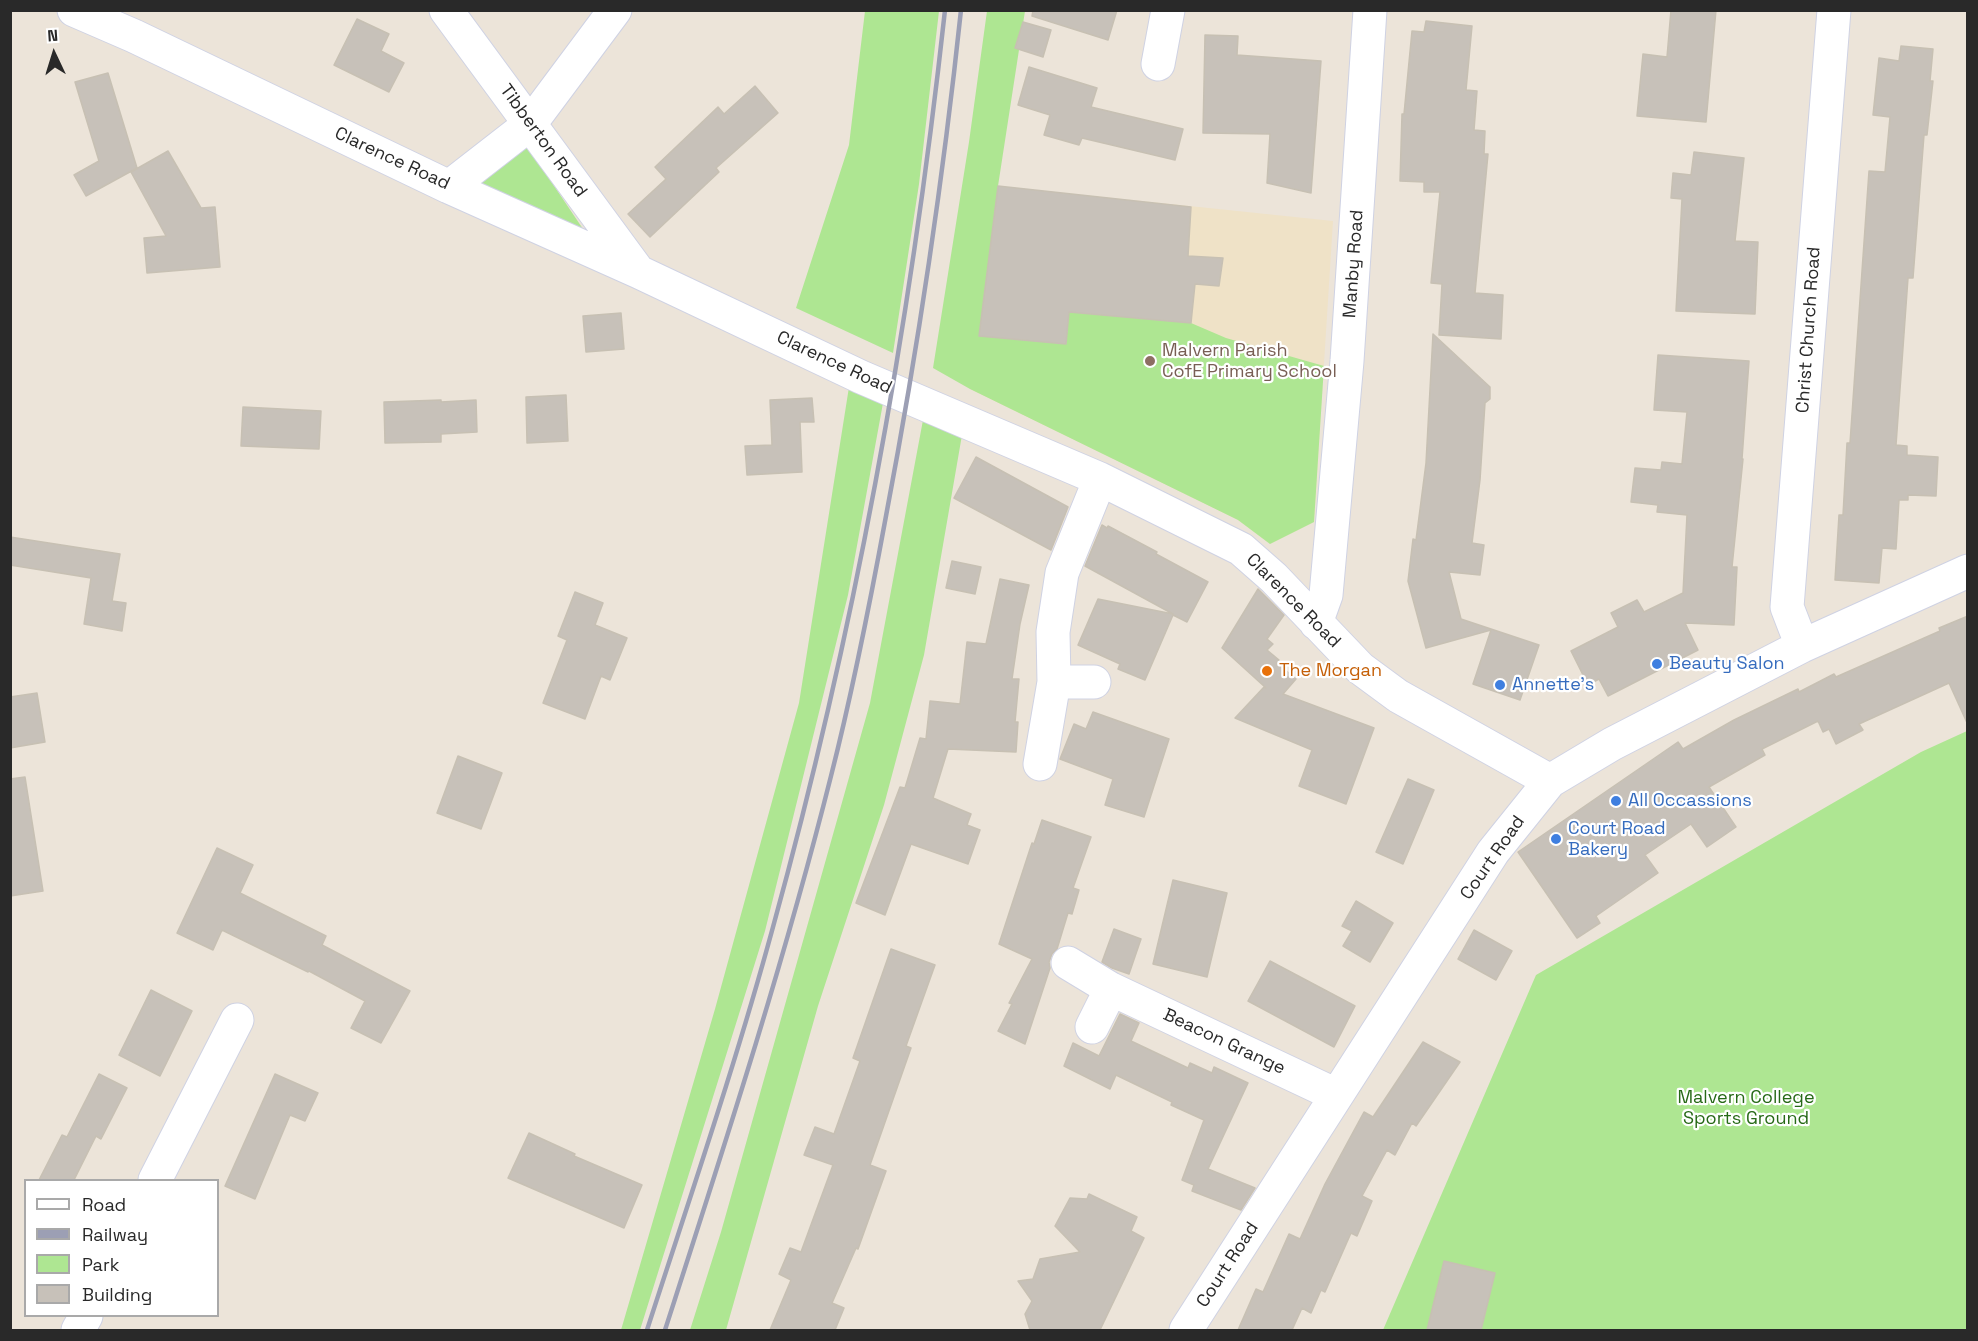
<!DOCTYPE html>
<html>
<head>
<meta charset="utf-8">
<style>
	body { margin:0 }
	#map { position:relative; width:1978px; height:1341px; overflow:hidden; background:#ece4d9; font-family:"Space Grotesk",sans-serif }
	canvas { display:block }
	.frame { position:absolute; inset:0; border:12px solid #292929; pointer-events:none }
	.legend { position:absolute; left:24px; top:1179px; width:195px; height:138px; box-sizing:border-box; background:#fff; border:2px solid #a9a9a9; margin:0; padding:8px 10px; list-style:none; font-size:18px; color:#292929 }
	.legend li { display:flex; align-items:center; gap:12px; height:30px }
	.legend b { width:30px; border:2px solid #a9a9a9 }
	.north { position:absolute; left:24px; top:24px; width:60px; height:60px; -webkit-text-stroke:4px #fff; paint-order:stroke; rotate:356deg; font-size:16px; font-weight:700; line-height:24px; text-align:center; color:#292929 }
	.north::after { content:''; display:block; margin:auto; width:21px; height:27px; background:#292929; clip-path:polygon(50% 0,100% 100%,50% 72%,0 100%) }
</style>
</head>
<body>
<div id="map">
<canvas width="1978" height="1341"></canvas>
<div class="frame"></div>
<ul class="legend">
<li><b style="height:8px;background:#fff"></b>Road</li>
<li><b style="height:8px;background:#9c9fb4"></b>Railway</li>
<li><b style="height:16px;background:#aee692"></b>Park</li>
<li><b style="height:16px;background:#c7c1b9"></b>Building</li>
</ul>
<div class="north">N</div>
</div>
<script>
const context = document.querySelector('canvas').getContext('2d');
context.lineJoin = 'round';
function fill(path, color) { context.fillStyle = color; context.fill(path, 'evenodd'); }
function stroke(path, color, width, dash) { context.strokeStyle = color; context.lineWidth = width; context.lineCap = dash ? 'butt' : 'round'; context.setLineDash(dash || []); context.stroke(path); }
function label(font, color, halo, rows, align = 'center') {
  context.font = font + ' "Space Grotesk",sans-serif'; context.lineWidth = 4.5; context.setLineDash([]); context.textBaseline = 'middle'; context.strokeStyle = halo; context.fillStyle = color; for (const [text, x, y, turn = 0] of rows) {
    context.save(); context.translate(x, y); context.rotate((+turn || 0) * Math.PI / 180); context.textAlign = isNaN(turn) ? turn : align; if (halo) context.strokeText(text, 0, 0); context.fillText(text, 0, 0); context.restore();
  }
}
const education = new Path2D(`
	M 998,186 L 1333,221 L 1314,522 L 1270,544 L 1238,520 L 970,389 L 979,336 Z`);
const green = new Path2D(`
	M 865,11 L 939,11 L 919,184 L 893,353 L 796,308 L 849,145 Z
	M 987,11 L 1025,11 L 998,186 L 980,336 L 1066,344 L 1069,312 L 1191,323 L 1226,338 L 1324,366 L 1314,522 L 1270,544 L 1238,520 L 970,389 L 933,368 L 969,142 Z
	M 526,144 L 583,229 L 475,184 Z
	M 849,387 L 883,403 L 848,595 L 765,931 L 640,1330 L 621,1330 L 715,1009 L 799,703 Z
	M 923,420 L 962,435 L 924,655 L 884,805 L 818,1006 L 726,1330 L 690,1330 L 721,1232 L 870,703 Z
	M 1967,731 L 1967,1330 L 1383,1330 L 1536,975 L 1921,752 Z`);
const building = new Path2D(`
	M 1033,10 L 1117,10 L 1108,40 L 1032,16 Z
	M 1671,10 L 1716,10 L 1706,122 L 1637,116 L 1643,54 L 1667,57 Z
	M 357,19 L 389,34 L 381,51 L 404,63 L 389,92 L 334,65 Z
	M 1426,21 L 1472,26 L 1466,90 L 1477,91 L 1474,130 L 1485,131 L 1484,154 L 1488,154 L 1475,293 L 1503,295 L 1501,339 L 1439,335 L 1442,284 L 1431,283 L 1440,192 L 1424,192 L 1424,182 L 1400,181 L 1402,114 L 1404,114 L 1412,31 L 1424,32 Z
	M 1023,22 L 1051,30 L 1043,57 L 1015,48 Z
	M 1205,35 L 1238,36 L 1237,55 L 1321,61 L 1311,193 L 1267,183 L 1270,134 L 1203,133 Z
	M 1901,46 L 1933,49 L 1930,81 L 1933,81 L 1927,135 L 1924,135 L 1913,278 L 1908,278 L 1896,445 L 1907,446 L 1907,455 L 1938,457 L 1936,496 L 1908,495 L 1908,500 L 1899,500 L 1896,549 L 1882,548 L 1879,583 L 1835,580 L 1839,515 L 1843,515 L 1847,443 L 1850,443 L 1869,171 L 1885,172 L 1890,117 L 1873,115 L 1879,58 L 1899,61 Z
	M 1029,67 L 1097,88 L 1091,107 L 1183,129 L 1175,160 L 1082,138 L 1079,145 L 1044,135 L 1050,115 L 1018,105 Z
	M 108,73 L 137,168 L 86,196 L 74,175 L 99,161 L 75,82 Z
	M 755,86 L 778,113 L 716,168 L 719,172 L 650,237 L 628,214 L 666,179 L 655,167 L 718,107 L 724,114 Z
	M 168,151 L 201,208 L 215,207 L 220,267 L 147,273 L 144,238 L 166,236 L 131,172 Z
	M 1694,152 L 1744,158 L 1735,241 L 1758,242 L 1755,314 L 1676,311 L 1682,199 L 1671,198 L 1673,173 L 1691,175 Z
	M 998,186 L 1191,207 L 1188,256 L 1223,258 L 1219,286 L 1195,284 L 1191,323 L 1069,312 L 1066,344 L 979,336 Z
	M 621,313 L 624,349 L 586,352 L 583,316 Z
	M 1433,334 L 1490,387 L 1490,399 L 1485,403 L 1480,480 L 1472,543 L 1484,545 L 1480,575 L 1449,572 L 1461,619 L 1539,645 L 1520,700 L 1473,684 L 1491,630 L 1426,648 L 1408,581 L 1413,539 L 1416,540 L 1426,463 Z
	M 1658,355 L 1749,361 L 1742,459 L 1743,459 L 1732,567 L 1737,567 L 1734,625 L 1685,623 L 1698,650 L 1608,696 L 1599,679 L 1588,685 L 1571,651 L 1618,627 L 1611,613 L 1637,600 L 1644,612 L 1683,593 L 1687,515 L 1657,512 L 1658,505 L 1631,502 L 1635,468 L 1661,470 L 1662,462 L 1682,464 L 1687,412 L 1654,410 Z
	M 566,395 L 568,441 L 527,443 L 526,397 Z
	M 812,398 L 814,422 L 800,422 L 802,472 L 747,475 L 745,446 L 772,445 L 770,400 Z
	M 441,400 L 441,402 L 476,400 L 477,432 L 441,434 L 441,442 L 385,443 L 384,402 Z
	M 243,407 L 321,411 L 319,449 L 241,446 Z
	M 976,457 L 1068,507 L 1051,550 L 954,498 Z
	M 1102,525 L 1107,528 L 1108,526 L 1157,552 L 1156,554 L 1208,582 L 1187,622 L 1173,615 L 1145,680 L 1118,669 L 1120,664 L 1078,645 L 1098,599 L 1173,614 L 1085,566 Z
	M 10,537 L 120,554 L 112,601 L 126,603 L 122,631 L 84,624 L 91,578 L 10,565 Z
	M 952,561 L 981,567 L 975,594 L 946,588 Z
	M 1000,579 L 1029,585 L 1020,624 L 1012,679 L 1019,679 L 1015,722 L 1018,722 L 1016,752 L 948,749 L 933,798 L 971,814 L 967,825 L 980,830 L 968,864 L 911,844 L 885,915 L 856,903 L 900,787 L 905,788 L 920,738 L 926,739 L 930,701 L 960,704 L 967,642 L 986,644 Z
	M 1258,589 L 1284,615 L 1267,639 L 1273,644 L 1267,650 L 1279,660 L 1277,663 L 1296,679 L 1283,694 L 1374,728 L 1346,804 L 1299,786 L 1312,750 L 1235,718 L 1264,687 L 1266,688 L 1222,648 Z
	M 575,592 L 603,603 L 595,625 L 627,638 L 610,680 L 601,676 L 585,719 L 543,703 L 567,640 L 558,636 Z
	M 1968,616 L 1968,725 L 1949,683 L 1859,724 L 1863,730 L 1836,744 L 1829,729 L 1823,732 L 1818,721 L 1762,749 L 1765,755 L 1709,787 L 1736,827 L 1707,847 L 1691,824 L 1645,855 L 1658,873 L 1596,916 L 1600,923 L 1577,938 L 1518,852 L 1678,742 L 1683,749 L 1734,720 L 1798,689 L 1799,692 L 1834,674 L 1836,677 L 1940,631 L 1939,628 Z
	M 37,693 L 45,742 L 10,748 L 10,697 Z
	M 1093,712 L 1169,739 L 1144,817 L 1105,805 L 1113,779 L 1060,759 L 1074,724 L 1086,729 Z
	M 458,756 L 502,773 L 481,829 L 437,813 Z
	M 25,777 L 43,891 L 10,896 L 10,779 Z
	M 1408,779 L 1434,790 L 1403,864 L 1376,852 Z
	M 1042,820 L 1091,837 L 1073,888 L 1079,890 L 1072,914 L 1068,913 L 1057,949 L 1052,954 L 1049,962 L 1050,968 L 1025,1044 L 998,1031 L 1012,1004 L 1009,1003 L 1032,959 L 999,944 L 1032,843 L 1034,844 Z
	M 217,848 L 253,865 L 240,893 L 326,936 L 322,945 L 410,991 L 381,1043 L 351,1028 L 365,1001 L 309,971 L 308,972 L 222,930 L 213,950 L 177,933 Z
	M 1173,880 L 1227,893 L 1207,977 L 1153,964 Z
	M 1356,901 L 1393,923 L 1370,962 L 1343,946 L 1352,931 L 1342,926 Z
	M 1114,929 L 1141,939 L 1129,974 L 1112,968 L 1102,962 Z
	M 1474,930 L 1512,951 L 1496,980 L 1458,959 Z
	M 891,949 L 935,965 L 906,1046 L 911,1048 L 870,1165 L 886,1171 L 858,1249 L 856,1248 L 832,1303 L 844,1308 L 835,1330 L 770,1330 L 791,1280 L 779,1274 L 790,1248 L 801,1252 L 833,1165 L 804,1155 L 815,1127 L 834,1134 L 860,1061 L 853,1058 Z
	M 1270,961 L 1355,1006 L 1334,1047 L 1248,1001 Z
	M 151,990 L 192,1011 L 160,1076 L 119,1055 Z
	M 1120,1014 L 1139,1023 L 1131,1041 L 1188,1068 L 1190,1063 L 1212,1073 L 1214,1067 L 1248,1083 L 1208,1169 L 1255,1188 L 1241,1210 L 1192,1191 L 1194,1185 L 1182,1180 L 1204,1120 L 1171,1105 L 1172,1102 L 1116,1075 L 1110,1089 L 1064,1066 L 1073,1043 L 1099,1056 Z
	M 1423,1042 L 1460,1062 L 1416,1126 L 1412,1123 L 1395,1155 L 1387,1150 L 1362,1196 L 1372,1201 L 1357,1236 L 1351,1233 L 1325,1292 L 1321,1290 L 1311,1313 L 1302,1308 L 1292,1330 L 1238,1330 L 1256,1289 L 1263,1292 L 1289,1234 L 1300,1239 L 1325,1184 L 1364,1112 L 1373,1117 Z
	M 99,1074 L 127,1088 L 101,1139 L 96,1136 L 74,1180 L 39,1180 L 62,1135 L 67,1137 Z
	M 275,1074 L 318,1093 L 305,1121 L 290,1115 L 255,1199 L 225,1186 Z
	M 529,1133 L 575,1154 L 574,1156 L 642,1185 L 624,1228 L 508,1178 Z
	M 1089,1194 L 1137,1217 L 1131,1231 L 1144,1238 L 1100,1330 L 1030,1330 L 1025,1314 L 1032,1301 L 1018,1281 L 1033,1279 L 1040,1259 L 1080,1252 L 1055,1226 L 1070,1198 L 1087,1199 Z
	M 1444,1261 L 1495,1273 L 1481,1330 L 1427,1330 Z`);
const minor = new Path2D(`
	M 74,10 L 134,36 L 449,187 L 639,272 L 861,377 L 1100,479 L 1241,549 L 1274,578 L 1360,668 L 1398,696 L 1550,781
	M 446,10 L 638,271
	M 1158,64 L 1168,10
	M 449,187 L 530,124 L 615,10
	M 1316,623 L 1326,595 L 1347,361 L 1370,10
	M 1802,646 L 1787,607 L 1834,10
	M 1054,682 L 1094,682
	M 1040,764 L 1054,682 L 1053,632 L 1062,573 L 1100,479
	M 1068,963 L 1111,989 L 1336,1095
	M 1092,1027 L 1111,989
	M 155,1180 L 237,1020
	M 78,1330 L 86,1316
	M 1186,1330 L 1493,852 L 1550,781 L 1612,744 L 1802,646 L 1968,571`);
const rail = new Path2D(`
	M 647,1330 C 690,1197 736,1063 773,927 C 856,627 911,320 945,10
	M 665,1330 C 724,1147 784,963 831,776 C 853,690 870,603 886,516 C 918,348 943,180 961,10`);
const markers = [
	[1150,361,6,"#8d6e63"],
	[1657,664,6,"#3f7fe0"],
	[1267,671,6,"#e8710a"],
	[1500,685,6,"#3f7fe0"],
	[1616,801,6,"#3f7fe0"],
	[1556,839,6,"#3f7fe0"]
];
const streetNames = [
	["Tibberton Road",543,141,54],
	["Clarence Road",392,159,25],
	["Manby Road",1354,264,-86],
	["Christ Church Road",1809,330,-86],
	["Clarence Road",834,363,25],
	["Clarence Road",1293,601,45],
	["Court Road",1493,858,-55],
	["Beacon Grange",1224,1042,25],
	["Court Road",1228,1265,-57]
];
const educationNames = [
	["Malvern Parish",1162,351],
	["CofE Primary School",1162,372]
];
const shopNames = [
	["Beauty Salon",1669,664],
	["Annette's",1512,685],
	["All Occassions",1628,801],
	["Court Road",1568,829],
	["Bakery",1568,850]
];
const foodNames = [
	["The Morgan",1279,671]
];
const parkNames = [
	["Malvern College",1746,1098],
	["Sports Ground",1746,1119]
];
fill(education, '#efe2c7');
fill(green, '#aee692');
fill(building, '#c7c1b9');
stroke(building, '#c7c0b3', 1.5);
stroke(minor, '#cfd2e3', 35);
stroke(minor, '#fff', 33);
stroke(rail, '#9c9fb4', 4.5);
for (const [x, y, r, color] of markers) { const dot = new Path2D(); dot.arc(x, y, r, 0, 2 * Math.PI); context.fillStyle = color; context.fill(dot); stroke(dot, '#fff', 2); }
label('18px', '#292929', '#fff', streetNames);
label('18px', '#785e54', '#fff', educationNames, 'left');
label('18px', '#366cbe', '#fff', shopNames, 'left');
label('18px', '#c56008', '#fff', foodNames, 'left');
label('18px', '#266916', '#fff', parkNames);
</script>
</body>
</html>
